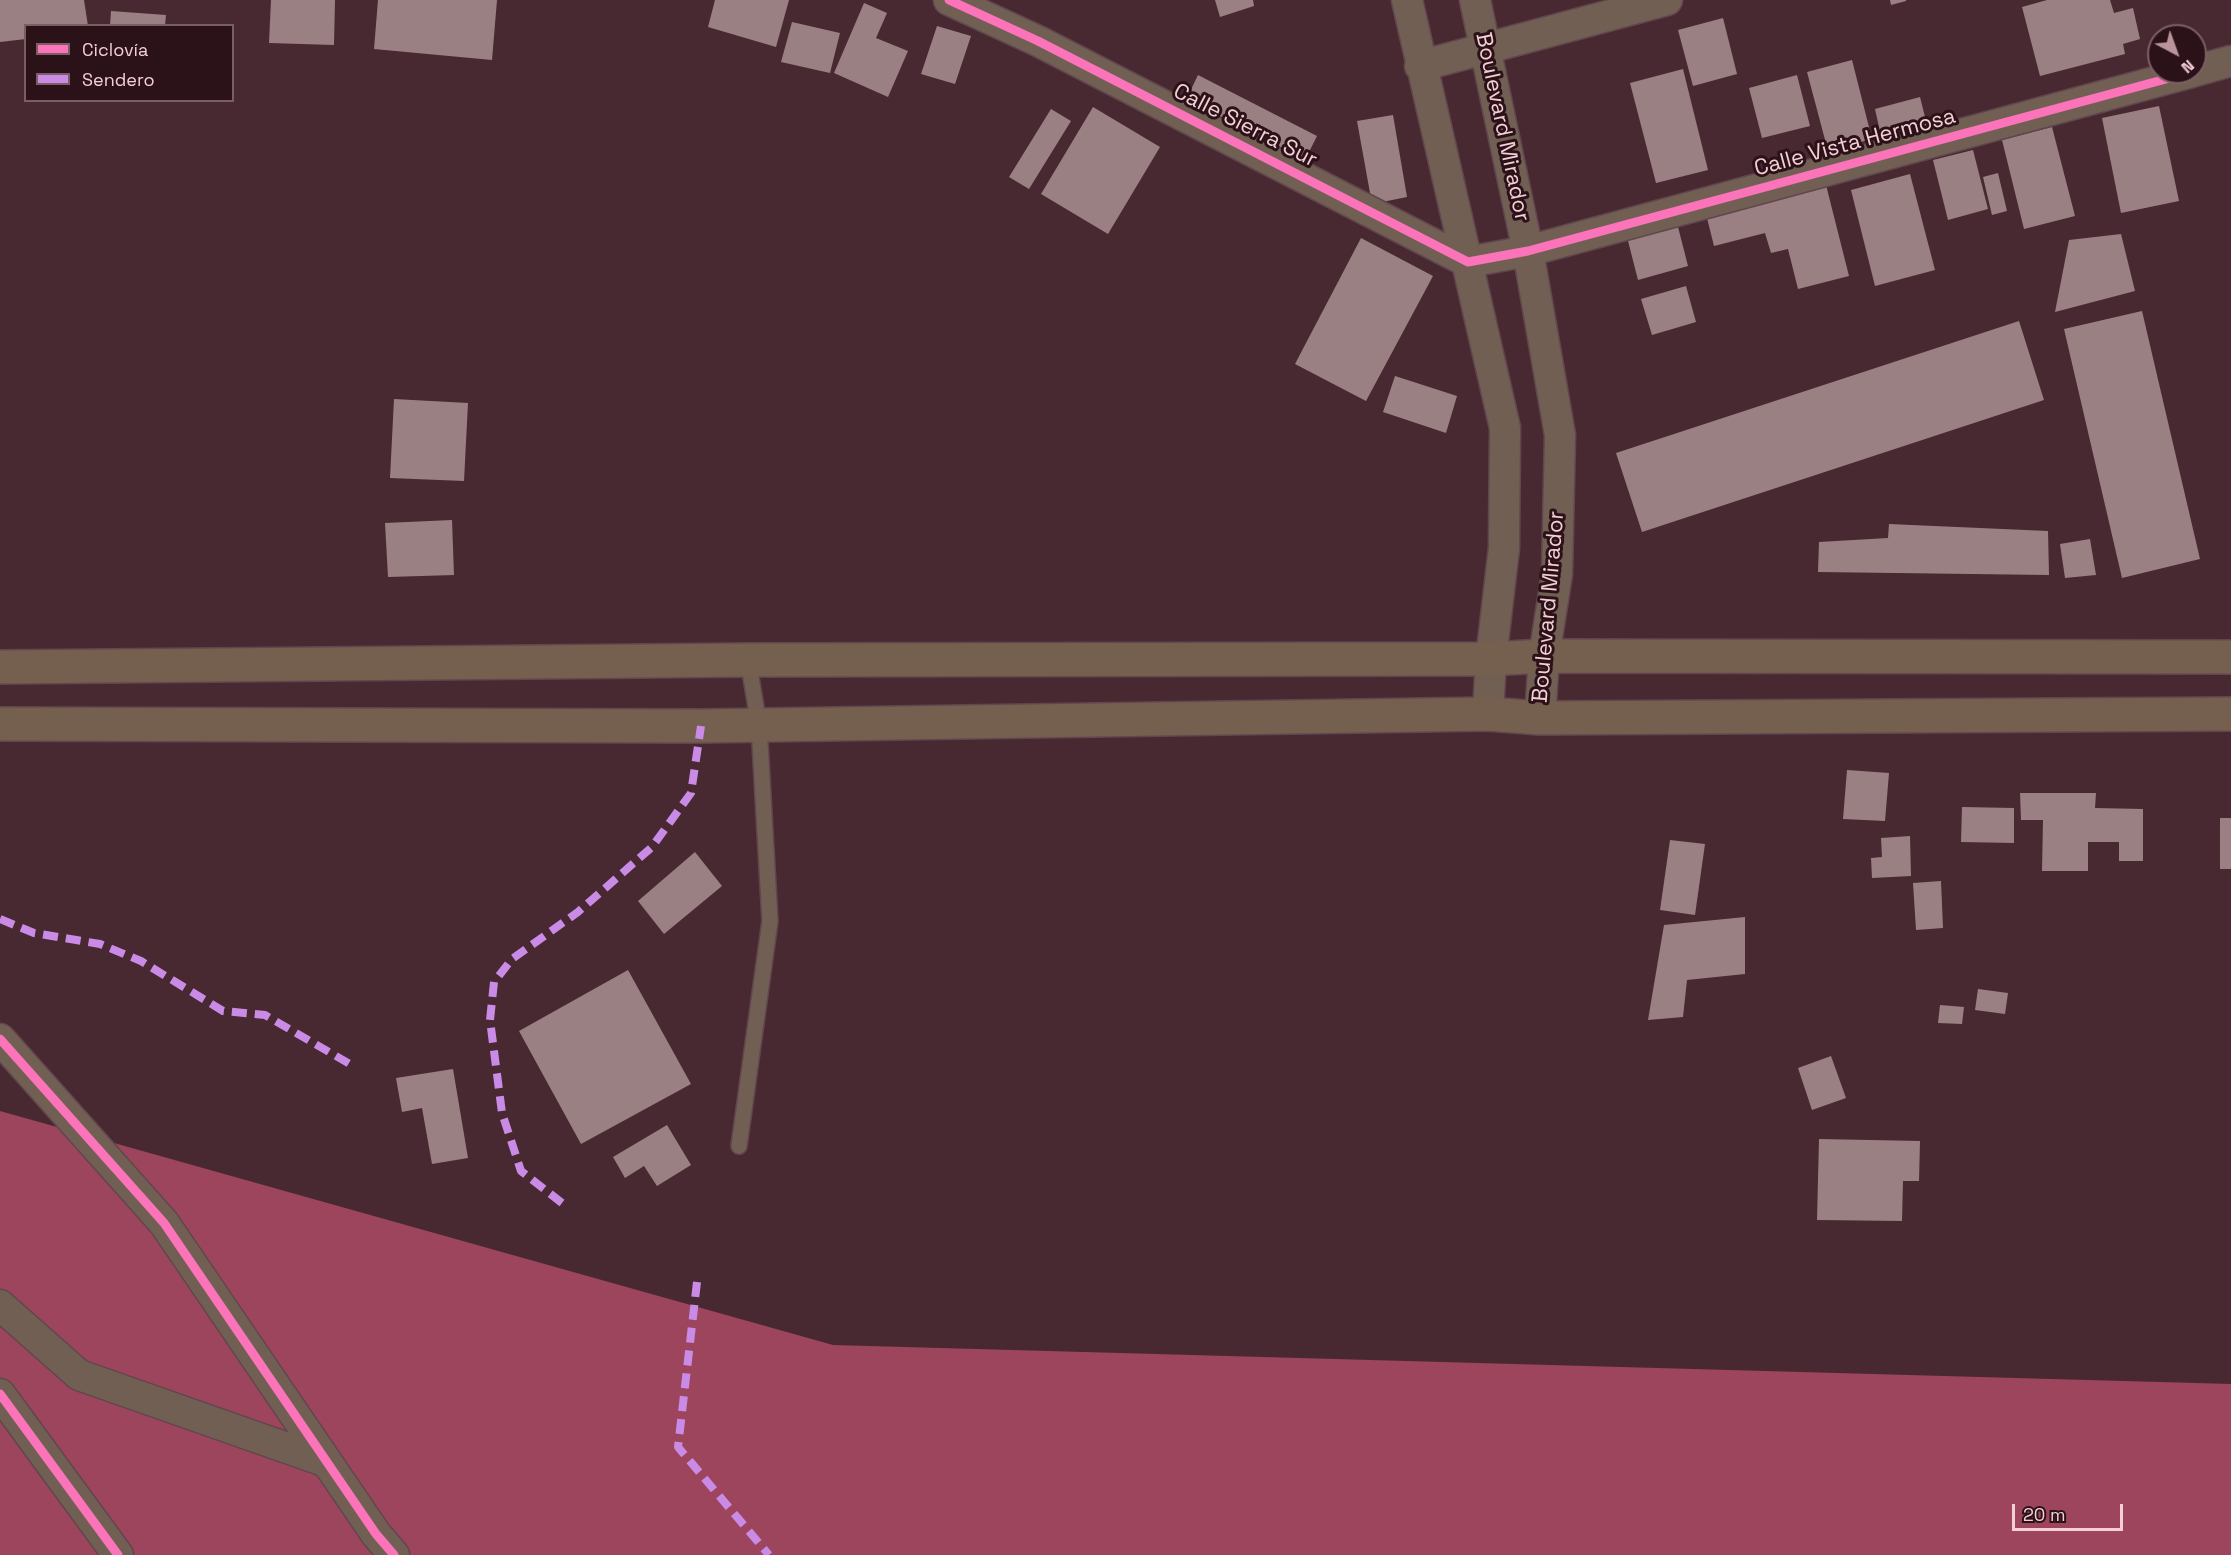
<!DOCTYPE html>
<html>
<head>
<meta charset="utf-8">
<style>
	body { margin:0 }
	#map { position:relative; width:2231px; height:1555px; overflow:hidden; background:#482932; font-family:"Space Grotesk",sans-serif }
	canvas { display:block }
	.legend { position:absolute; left:24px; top:24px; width:210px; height:78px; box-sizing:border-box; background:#2b1218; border:2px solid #7b5e64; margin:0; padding:8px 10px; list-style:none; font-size:18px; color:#f4cfd6 }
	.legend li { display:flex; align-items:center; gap:12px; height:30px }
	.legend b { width:30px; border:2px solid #7b5e64 }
	.north { position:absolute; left:2147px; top:24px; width:60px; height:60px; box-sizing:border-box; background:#2b1218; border:2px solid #7b5e64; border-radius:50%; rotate:139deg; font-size:16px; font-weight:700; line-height:24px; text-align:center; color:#f4cfd6 }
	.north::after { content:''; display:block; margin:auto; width:21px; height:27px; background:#b8959d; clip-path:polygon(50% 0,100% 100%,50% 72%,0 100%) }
	.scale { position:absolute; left:2012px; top:1504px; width:111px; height:27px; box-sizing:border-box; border:3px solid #f4cfd6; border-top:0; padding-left:8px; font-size:18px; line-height:21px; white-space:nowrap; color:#f4cfd6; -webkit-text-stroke:4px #2b1218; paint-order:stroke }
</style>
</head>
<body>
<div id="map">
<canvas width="2231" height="1555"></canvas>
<ul class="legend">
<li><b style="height:8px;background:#fb73b8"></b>Ciclovía</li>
<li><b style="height:8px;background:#ca8be6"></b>Sendero</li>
</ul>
<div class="north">N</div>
<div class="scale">20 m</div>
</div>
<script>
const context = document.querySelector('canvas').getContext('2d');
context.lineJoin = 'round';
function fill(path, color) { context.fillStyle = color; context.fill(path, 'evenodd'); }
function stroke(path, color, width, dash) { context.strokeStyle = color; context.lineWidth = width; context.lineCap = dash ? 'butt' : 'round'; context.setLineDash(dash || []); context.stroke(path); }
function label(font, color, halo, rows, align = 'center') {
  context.font = font + ' "Space Grotesk",sans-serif'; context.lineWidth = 6; context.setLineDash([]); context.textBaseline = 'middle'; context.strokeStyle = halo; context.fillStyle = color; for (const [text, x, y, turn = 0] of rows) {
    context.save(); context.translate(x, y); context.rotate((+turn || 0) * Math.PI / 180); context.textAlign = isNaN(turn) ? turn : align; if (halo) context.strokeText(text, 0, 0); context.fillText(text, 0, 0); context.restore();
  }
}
const forest = new Path2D(`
	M 0,1111 L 833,1345 L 2231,1384 L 2231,1555 L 0,1555 Z`);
const building = new Path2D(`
	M 0,0 L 84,0 L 88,26 L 26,26 L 26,39 L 0,42 Z
	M 271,0 L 335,0 L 334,45 L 269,43 Z
	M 378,0 L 497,0 L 492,60 L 374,49 Z
	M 715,0 L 789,0 L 776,47 L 708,27 Z
	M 1215,0 L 1253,0 L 1254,6 L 1220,17 Z
	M 1890,0 L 1906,0 L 1906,1 L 1891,5 Z
	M 2047,0 L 2110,0 L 2114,13 L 2133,8 L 2140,39 L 2123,44 L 2125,54 L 2040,76 L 2022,7 Z
	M 864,3 L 887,13 L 876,38 L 908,51 L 888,97 L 834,73 Z
	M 111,11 L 166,15 L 165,26 L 110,26 Z
	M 1723,18 L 1737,74 L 1693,86 L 1678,30 Z
	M 792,22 L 840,33 L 830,73 L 781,62 Z
	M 937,26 L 971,36 L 955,84 L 921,74 Z
	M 1852,60 L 1872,139 L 1828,151 L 1807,72 Z
	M 1683,69 L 1708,170 L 1656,183 L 1630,83 Z
	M 1198,75 L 1317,136 L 1303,164 L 1185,102 Z
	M 1797,75 L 1810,126 L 1762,138 L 1749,88 Z
	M 1920,97 L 1927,125 L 1881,136 L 1875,109 Z
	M 2159,106 L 2179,201 L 2121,213 L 2102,118 Z
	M 1093,107 L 1160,147 L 1108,234 L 1041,194 Z
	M 1051,109 L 1071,121 L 1029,189 L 1009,177 Z
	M 1393,115 L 1407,197 L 1372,204 L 1357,121 Z
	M 2052,127 L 2075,216 L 2024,229 L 2002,140 Z
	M 1973,150 L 1988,209 L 1948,220 L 1933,160 Z
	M 1998,173 L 2007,211 L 1992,215 L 1983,177 Z
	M 1910,174 L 1935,270 L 1875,286 L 1851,190 Z
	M 1825,181 L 1849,276 L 1798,289 L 1788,249 L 1771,253 L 1765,233 L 1714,246 L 1705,210 Z
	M 1677,223 L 1688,266 L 1638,280 L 1627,237 Z
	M 2121,234 L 2135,291 L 2055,312 L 2069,240 Z
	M 1361,238 L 1433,276 L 1366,401 L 1295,364 Z
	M 1686,286 L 1696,322 L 1652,335 L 1641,299 Z
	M 2142,311 L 2200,559 L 2122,578 L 2064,329 Z
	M 2019,321 L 2044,400 L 1642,532 L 1616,453 Z
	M 1395,376 L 1457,396 L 1446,433 L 1383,412 Z
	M 394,399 L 468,403 L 464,481 L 390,478 Z
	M 452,520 L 454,575 L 388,577 L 385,523 Z
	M 1889,524 L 2048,531 L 2049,575 L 1818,572 L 1819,542 L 1888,538 Z
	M 2090,539 L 2096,575 L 2065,578 L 2060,544 Z
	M 1847,770 L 1889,773 L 1885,821 L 1843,819 Z
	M 2020,793 L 2096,793 L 2095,808 L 2143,809 L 2143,861 L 2119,861 L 2119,842 L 2088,842 L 2088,871 L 2042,871 L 2043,820 L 2021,820 Z
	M 1962,807 L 2014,808 L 2014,843 L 1961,842 Z
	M 2220,818 L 2231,818 L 2231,869 L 2220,869 Z
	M 1910,836 L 1911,876 L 1872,878 L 1871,858 L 1882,857 L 1881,838 Z
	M 1670,840 L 1705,844 L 1695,915 L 1660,910 Z
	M 695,852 L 722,886 L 664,934 L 638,901 Z
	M 1941,881 L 1943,928 L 1916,930 L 1913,883 Z
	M 1745,917 L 1745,974 L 1687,980 L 1683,1017 L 1648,1020 L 1664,925 Z
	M 628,970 L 691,1084 L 581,1144 L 519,1031 Z
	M 1978,989 L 2008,993 L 2005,1014 L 1975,1010 Z
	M 1940,1005 L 1964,1007 L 1962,1024 L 1938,1023 Z
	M 1831,1056 L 1846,1098 L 1812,1110 L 1798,1068 Z
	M 453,1069 L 468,1158 L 432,1164 L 422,1108 L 402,1112 L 396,1078 Z
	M 667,1125 L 691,1165 L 657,1186 L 644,1166 L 625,1178 L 613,1157 Z
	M 1819,1139 L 1920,1141 L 1919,1181 L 1903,1181 L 1902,1221 L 1817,1220 Z`);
const service = new Path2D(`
	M 739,1146 L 770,921 L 759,725 L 748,660`);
const minor = new Path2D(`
	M 949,0 L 1038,41 L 1468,262 L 1528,251 L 2192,72
	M 1407,0 L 1505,428 L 1504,548 L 1491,659 L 1488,714
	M 1475,0 L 1528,251 L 1560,435 L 1557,574 L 1544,656 L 1540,718
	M 1420,66 L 1667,0
	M 2195,71 L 2231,61
	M 0,1039 L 164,1223 L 376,1534 L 394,1555
	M 0,1305 L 79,1375 L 327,1462
	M 0,1394 L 118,1555`);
const primary = new Path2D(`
	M 0,667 L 748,660 L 1491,659 L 1544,656 L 2231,657
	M 0,724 L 701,726 L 1488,714 L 1540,718 L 2231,714`);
const quiet = new Path2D(`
	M 0,919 L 34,933 L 100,944 L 141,961 L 223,1011 L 265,1015 L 355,1067
	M 562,1203 L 521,1171 L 502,1113 L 490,1020 L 494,982 L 512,959 L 578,912 L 652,847 L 691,793 L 701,726
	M 697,1282 L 678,1447 L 769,1555`);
const cycleway = new Path2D(`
	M 949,0 L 1038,41 L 1468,262 L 1528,251 L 2192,72
	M 0,1039 L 164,1223 L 376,1534 L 394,1555
	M 0,1394 L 118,1555`);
const streetNames = [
	["Calle Sierra Sur",1245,126,27],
	["Boulevard Mirador",1502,127,78],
	["Calle Vista Hermosa",1855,143,-15],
	["Boulevard Mirador",1549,607,-85]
];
fill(forest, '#9d455d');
fill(building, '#9b8083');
stroke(service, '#61464d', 18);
stroke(minor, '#61464d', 33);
stroke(primary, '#61464d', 36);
stroke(service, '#725f54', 15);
stroke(minor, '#725f54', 30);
stroke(primary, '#756050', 33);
stroke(quiet, '#ca8be6', 8, [15, 8]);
stroke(cycleway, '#fb73b8', 9);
label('22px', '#f4cfd6', '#2b1218', streetNames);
</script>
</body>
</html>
